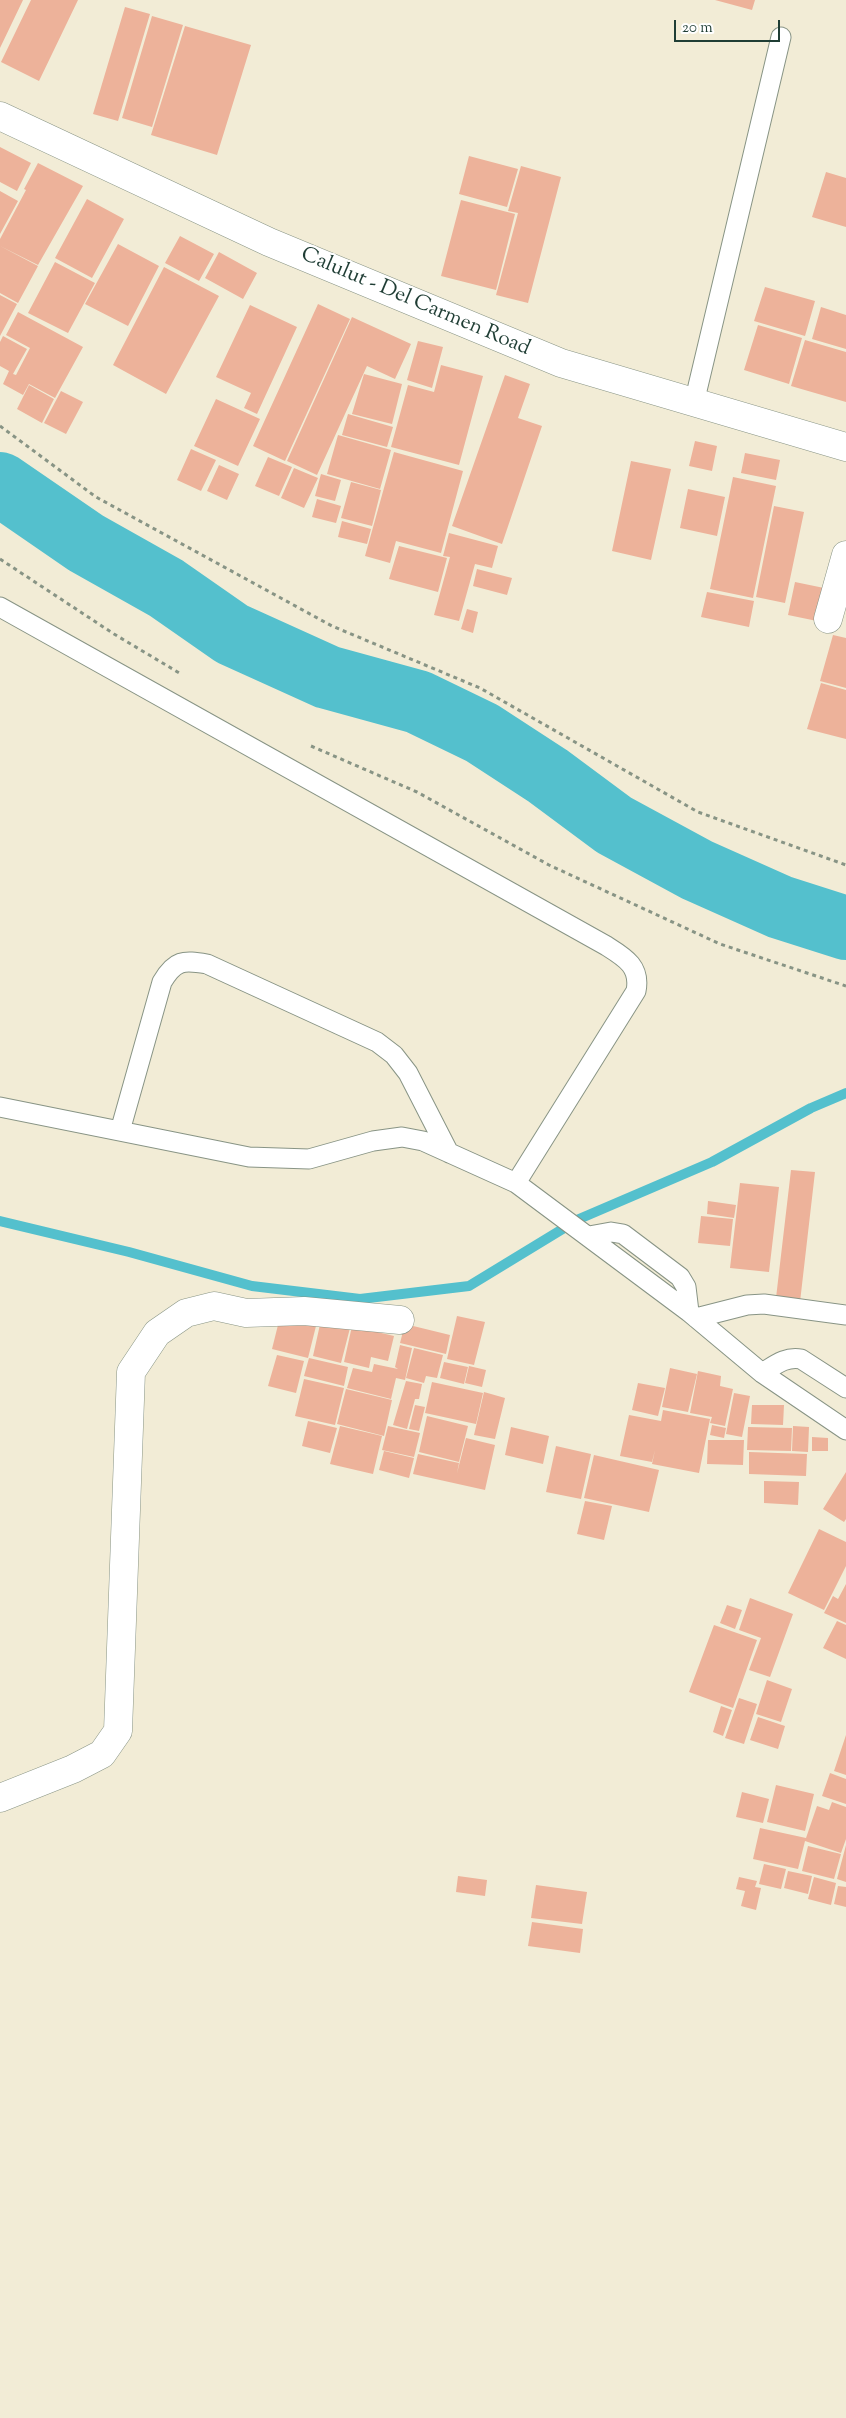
<!DOCTYPE html>
<html>
<head>
<meta charset="utf-8">
<style>
	body { margin:0 }
	#map { position:relative; width:846px; height:2418px; overflow:hidden; background:#f2ecd6; font-family:"Sorts Mill Goudy",serif }
	canvas { display:block }
	.scale { position:absolute; left:674px; top:20px; width:106px; height:22px; box-sizing:border-box; border:2px solid #1f3d34; border-top:0; padding-left:6px; font-size:15px; line-height:18px; white-space:nowrap; color:#1f3d34; -webkit-text-stroke:4px #fff; paint-order:stroke }
</style>
</head>
<body>
<div id="map">
<canvas width="846" height="2418"></canvas>
<div class="scale">20 m</div>
</div>
<script>
const context = document.querySelector('canvas').getContext('2d');
context.lineJoin = 'round';
function stroke(path, color, width, dash) { context.strokeStyle = color; context.lineWidth = width; context.lineCap = dash ? 'butt' : 'round'; context.setLineDash(dash || []); context.stroke(path); }
function fill(path, color) { context.fillStyle = color; context.fill(path, 'evenodd'); }
function label(font, color, halo, rows, align = 'center') {
  context.font = font + ' "Sorts Mill Goudy",serif'; context.lineWidth = 4; context.setLineDash([]); context.textBaseline = 'middle'; context.strokeStyle = halo; context.fillStyle = color; for (const [text, x, y, turn = 0] of rows) {
    context.save(); context.translate(x, y); context.rotate((+turn || 0) * Math.PI / 180); context.textAlign = isNaN(turn) ? turn : align; if (halo) context.strokeText(text, 0, 0); context.fillText(text, 0, 0); context.restore();
  }
}
const stream = new Path2D(`
	M 0,1221 L 129,1252 L 252,1286 L 360,1299 L 469,1286 L 579,1219 L 712,1162 L 811,1108 L 846,1093`);
const river = new Path2D(`
	M 0,484 L 86,543 L 166,588 L 232,634 L 327,677 L 418,702 L 482,733 L 548,776 L 614,825 L 697,870 L 780,907 L 846,928`);
const building = new Path2D(`
	M 0,0 L 23,0 L 0,48 Z
	M 31,0 L 78,0 L 39,81 L 1,62 Z
	M 715,0 L 755,0 L 752,10 Z
	M 125,7 L 150,14 L 118,121 L 93,114 Z
	M 152,16 L 183,25 L 152,127 L 122,118 Z
	M 185,26 L 251,45 L 217,155 L 151,135 Z
	M 0,147 L 31,163 L 17,191 L 0,182 Z
	M 469,156 L 518,169 L 507,207 L 459,194 Z
	M 38,163 L 83,186 L 38,265 L 0,246 L 0,239 L 26,190 L 24,189 Z
	M 521,166 L 561,177 L 528,303 L 496,295 L 518,213 L 508,211 Z
	M 826,172 L 846,178 L 846,227 L 812,217 Z
	M 0,191 L 18,201 L 0,234 Z
	M 87,199 L 124,219 L 92,278 L 55,258 Z
	M 461,200 L 515,214 L 496,290 L 441,276 Z
	M 180,236 L 214,254 L 199,281 L 165,263 Z
	M 118,244 L 159,266 L 128,326 L 85,304 Z
	M 0,246 L 38,266 L 18,303 L 0,293 Z
	M 219,252 L 257,273 L 243,299 L 205,278 Z
	M 55,262 L 95,283 L 68,333 L 28,313 Z
	M 164,267 L 219,296 L 166,394 L 113,365 Z
	M 765,287 L 815,301 L 805,336 L 754,321 Z
	M 0,295 L 17,304 L 0,336 Z
	M 318,304 L 350,319 L 285,461 L 253,446 Z
	M 250,305 L 297,327 L 257,414 L 244,408 L 251,393 L 216,377 Z
	M 821,307 L 846,315 L 846,349 L 812,339 Z
	M 18,312 L 83,347 L 55,398 L 29,384 L 23,395 L 3,384 L 9,371 L 0,366 L 0,342 L 3,336 L 27,349 L 13,374 L 16,375 L 30,348 L 6,335 Z
	M 352,317 L 411,344 L 395,379 L 367,366 L 317,475 L 287,461 Z
	M 758,325 L 802,338 L 789,384 L 744,370 Z
	M 805,340 L 846,352 L 846,402 L 791,386 Z
	M 418,341 L 443,347 L 432,388 L 407,380 Z
	M 441,365 L 483,376 L 459,465 L 391,447 L 408,385 L 434,392 Z
	M 364,374 L 402,384 L 392,424 L 352,414 Z
	M 505,375 L 530,384 L 518,418 L 542,426 L 502,544 L 452,526 Z
	M 29,385 L 54,399 L 42,423 L 17,409 Z
	M 61,391 L 83,402 L 66,434 L 44,423 Z
	M 216,399 L 260,419 L 238,466 L 194,446 Z
	M 348,414 L 393,427 L 387,447 L 342,435 Z
	M 338,435 L 391,450 L 380,489 L 327,474 Z
	M 695,441 L 717,446 L 712,471 L 689,466 Z
	M 191,449 L 216,460 L 201,491 L 177,480 Z
	M 394,452 L 463,471 L 441,553 L 396,541 L 390,563 L 365,556 Z
	M 745,453 L 780,460 L 776,480 L 741,473 Z
	M 268,457 L 292,467 L 279,496 L 255,486 Z
	M 631,461 L 671,469 L 651,560 L 612,551 Z
	M 219,465 L 239,474 L 227,500 L 207,491 Z
	M 294,468 L 318,478 L 304,508 L 281,498 Z
	M 321,474 L 341,480 L 335,501 L 315,496 Z
	M 733,477 L 776,486 L 753,598 L 710,589 Z
	M 351,482 L 381,490 L 372,526 L 341,518 Z
	M 688,489 L 725,497 L 717,536 L 680,528 Z
	M 317,499 L 341,506 L 336,523 L 312,517 Z
	M 774,506 L 804,512 L 785,603 L 756,597 Z
	M 342,521 L 371,529 L 367,544 L 338,537 Z
	M 449,533 L 498,546 L 492,568 L 475,564 L 459,621 L 434,615 L 450,557 L 443,556 Z
	M 399,546 L 447,558 L 438,592 L 389,579 Z
	M 477,569 L 512,578 L 507,595 L 473,586 Z
	M 795,582 L 824,588 L 817,621 L 788,615 Z
	M 707,592 L 754,601 L 749,627 L 701,617 Z
	M 467,609 L 478,612 L 473,633 L 461,629 Z
	M 833,635 L 846,638 L 846,688 L 820,681 Z
	M 821,683 L 846,690 L 846,739 L 807,729 Z
	M 791,1170 L 815,1172 L 800,1302 L 776,1298 Z
	M 740,1183 L 779,1187 L 769,1272 L 730,1268 Z
	M 708,1201 L 736,1205 L 734,1218 L 707,1214 Z
	M 701,1216 L 733,1219 L 730,1246 L 698,1243 Z
	M 457,1316 L 485,1322 L 474,1365 L 447,1359 Z
	M 280,1317 L 316,1326 L 308,1358 L 272,1349 Z
	M 321,1320 L 350,1328 L 341,1363 L 313,1356 Z
	M 405,1324 L 450,1335 L 446,1354 L 400,1343 Z
	M 352,1326 L 394,1336 L 388,1361 L 371,1357 L 369,1368 L 344,1362 Z
	M 400,1345 L 412,1348 L 405,1380 L 396,1378 L 391,1399 L 347,1388 L 353,1368 L 372,1372 L 374,1364 L 398,1369 L 395,1367 Z
	M 414,1348 L 443,1355 L 437,1378 L 426,1376 L 424,1383 L 406,1378 Z
	M 277,1355 L 304,1361 L 296,1393 L 268,1386 Z
	M 309,1358 L 348,1367 L 344,1386 L 304,1376 Z
	M 444,1362 L 468,1367 L 464,1384 L 440,1378 Z
	M 469,1366 L 486,1370 L 482,1387 L 465,1383 Z
	M 670,1368 L 697,1374 L 688,1412 L 662,1407 Z
	M 698,1371 L 721,1376 L 720,1386 L 733,1389 L 725,1426 L 710,1423 L 712,1417 L 690,1413 Z
	M 304,1379 L 344,1388 L 335,1425 L 295,1416 Z
	M 406,1381 L 422,1384 L 419,1399 L 415,1399 L 407,1429 L 393,1425 Z
	M 432,1382 L 483,1393 L 476,1424 L 425,1413 Z
	M 638,1383 L 665,1388 L 658,1416 L 632,1410 Z
	M 346,1389 L 392,1400 L 384,1436 L 337,1424 Z
	M 484,1392 L 505,1398 L 495,1439 L 474,1435 Z
	M 734,1393 L 750,1396 L 742,1437 L 726,1434 Z
	M 415,1405 L 425,1407 L 419,1431 L 409,1429 Z
	M 752,1405 L 784,1405 L 783,1425 L 751,1424 Z
	M 663,1410 L 710,1419 L 699,1473 L 652,1464 L 655,1450 L 652,1462 L 620,1456 L 629,1415 L 661,1421 Z
	M 427,1416 L 468,1426 L 459,1462 L 419,1452 Z
	M 308,1421 L 337,1428 L 330,1453 L 302,1446 Z
	M 712,1425 L 726,1428 L 724,1438 L 710,1435 Z
	M 340,1426 L 382,1436 L 373,1474 L 330,1464 Z
	M 388,1426 L 420,1433 L 414,1457 L 382,1450 Z
	M 793,1426 L 809,1427 L 808,1452 L 792,1451 Z
	M 511,1427 L 549,1436 L 543,1464 L 505,1455 Z
	M 748,1427 L 792,1428 L 791,1451 L 747,1450 Z
	M 812,1437 L 828,1438 L 828,1451 L 812,1451 Z
	M 466,1438 L 495,1445 L 485,1490 L 413,1474 L 418,1454 L 459,1463 L 457,1473 Z
	M 708,1440 L 744,1440 L 743,1465 L 707,1464 Z
	M 556,1446 L 591,1454 L 581,1499 L 546,1492 Z
	M 384,1451 L 414,1458 L 409,1478 L 379,1470 Z
	M 749,1452 L 807,1454 L 806,1476 L 749,1474 Z
	M 594,1455 L 659,1470 L 649,1512 L 584,1498 Z
	M 846,1472 L 846,1519 L 844,1522 L 823,1509 Z
	M 764,1481 L 799,1482 L 798,1505 L 764,1503 Z
	M 585,1501 L 612,1506 L 604,1540 L 577,1534 Z
	M 819,1529 L 846,1542 L 846,1566 L 824,1610 L 788,1593 Z
	M 846,1584 L 846,1623 L 824,1613 L 833,1596 L 838,1599 Z
	M 750,1598 L 793,1614 L 770,1677 L 749,1670 L 761,1638 L 739,1630 Z
	M 727,1605 L 742,1610 L 735,1629 L 720,1623 Z
	M 837,1621 L 846,1625 L 846,1659 L 823,1648 Z
	M 714,1625 L 757,1640 L 733,1708 L 689,1692 Z
	M 767,1680 L 792,1689 L 781,1722 L 756,1714 Z
	M 739,1698 L 757,1704 L 744,1744 L 725,1738 Z
	M 721,1706 L 732,1710 L 723,1736 L 713,1732 Z
	M 758,1717 L 785,1726 L 778,1749 L 750,1740 Z
	M 846,1735 L 846,1775 L 834,1771 Z
	M 830,1773 L 846,1779 L 846,1804 L 822,1796 Z
	M 776,1785 L 814,1794 L 805,1831 L 767,1822 Z
	M 742,1792 L 769,1799 L 763,1823 L 736,1817 Z
	M 832,1802 L 846,1807 L 846,1839 L 841,1853 L 805,1841 L 798,1869 L 753,1859 L 760,1828 L 806,1838 L 817,1806 L 829,1810 Z
	M 846,1845 L 846,1882 L 837,1879 Z
	M 808,1846 L 841,1854 L 834,1879 L 802,1871 Z
	M 764,1864 L 786,1869 L 781,1889 L 759,1884 Z
	M 788,1871 L 812,1876 L 808,1894 L 784,1888 Z
	M 458,1876 L 487,1880 L 485,1896 L 456,1892 Z
	M 739,1877 L 757,1881 L 755,1887 L 761,1888 L 756,1910 L 741,1906 L 745,1891 L 736,1889 Z
	M 814,1877 L 836,1883 L 831,1905 L 808,1899 Z
	M 536,1885 L 587,1892 L 582,1924 L 531,1918 Z
	M 838,1886 L 846,1887 L 846,1907 L 834,1904 Z
	M 532,1922 L 583,1929 L 580,1953 L 528,1946 Z`);
const path = new Path2D(`
	M 0,426 L 96,497 L 332,626 L 480,688 L 698,812 L 846,865
	M 0,559 L 114,634 L 181,674
	M 311,746 L 417,792 L 549,865 L 720,944 L 846,986`);
const lane = new Path2D(`
	M 694,403 L 781,37
	M 0,607 L 605,945 C 624,957 641,966 636,991 L 516,1183 L 689,1312 L 762,1373 L 846,1430
	M 0,1107 L 249,1157 L 309,1159 L 373,1141 L 402,1137 L 423,1141 L 516,1183
	M 120,1131 L 162,982 C 175,960 183,960 207,964 L 377,1042 L 394,1055 L 408,1073 L 449,1153
	M 589,1236 L 611,1232 L 623,1234 L 680,1277 L 686,1287 L 689,1312
	M 696,1318 L 747,1305 L 764,1304 L 846,1315
	M 762,1373 C 775,1365 786,1356 801,1359 L 846,1388`);
const street = new Path2D(`
	M 828,619 L 846,555
	M 0,1798 L 73,1769 L 102,1754 L 118,1731 L 131,1372 L 157,1333 L 186,1313 L 214,1306 L 246,1313 L 304,1311 L 400,1320`);
const secondary = new Path2D(`
	M 0,116 L 269,242 L 561,363 L 846,447`);
const streetNames = [
	["Calulut - Del Carmen Road",415,303,23]
];
stroke(stream, '#54c0cd', 10);
stroke(river, '#54c0cd', 64);
fill(building, '#edb29a');
stroke(lane, '#889485', 21);
stroke(street, '#889485', 29);
stroke(secondary, '#889485', 29);
stroke(path, '#889485', 3, [4, 4]);
stroke(lane, '#fff', 19);
stroke(street, '#fff', 28);
stroke(secondary, '#fff', 28);
label('21px', '#1f3d34', '#fff', streetNames);
</script>
</body>
</html>
